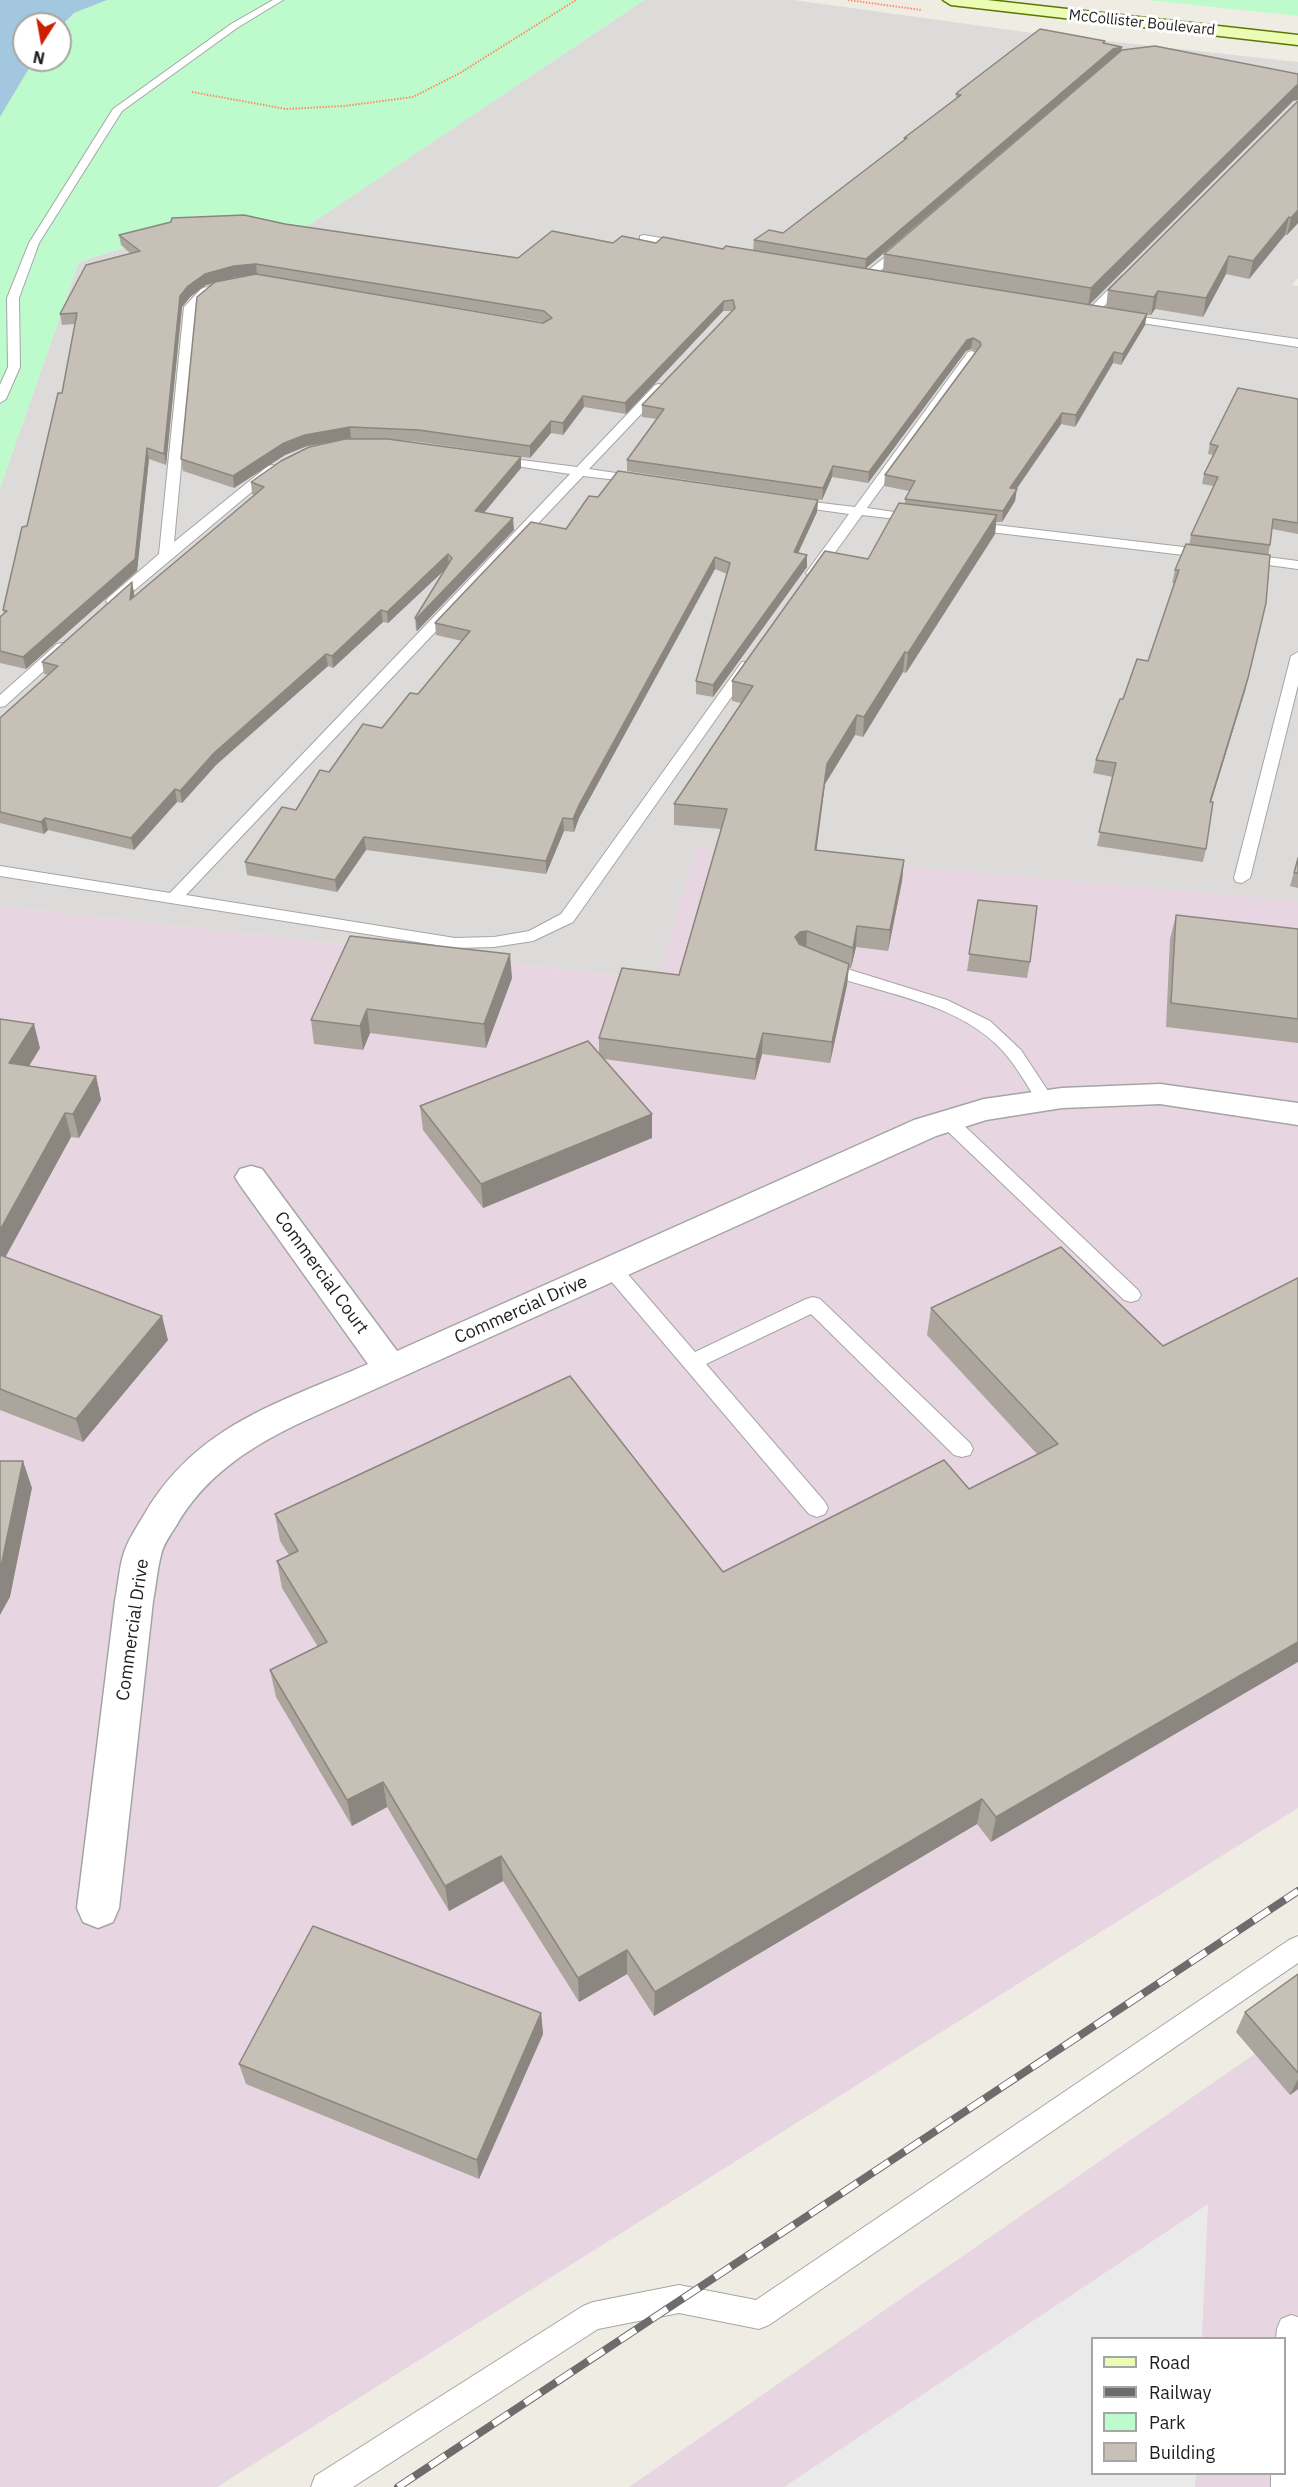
<!DOCTYPE html>
<html>
<head>
<meta charset="utf-8">
<style>
	body { margin:0 }
	#map { position:relative; width:1298px; height:2487px; overflow:hidden; background:#efede3; font-family:"IBM Plex Sans",sans-serif }
	canvas { display:block }
	.legend { position:absolute; left:1091px; top:2337px; width:195px; height:138px; box-sizing:border-box; background:#fff; border:2px solid #a5a5a5; margin:0; padding:8px 10px; list-style:none; font-size:18px; color:#1e1e1e }
	.legend li { display:flex; align-items:center; gap:12px; height:30px }
	.legend b { width:30px; border:2px solid #a5a5a5 }
	.north { position:absolute; left:12px; top:12px; width:60px; height:60px; box-sizing:border-box; background:#fff; border:2px solid #a5a5a5; border-radius:50%; rotate:191deg; font-size:16px; font-weight:700; line-height:24px; text-align:center; color:#1e1e1e }
	.north::after { content:''; display:block; margin:auto; width:21px; height:27px; background:#cb1f00; clip-path:polygon(50% 0,100% 100%,50% 72%,0 100%) }
</style>
</head>
<body>
<div id="map">
<canvas width="1298" height="2487"></canvas>
<ul class="legend">
<li><b style="height:8px;background:#edfcb4"></b>Road</li>
<li><b style="height:8px;background:#6c6c6c"></b>Railway</li>
<li><b style="height:16px;background:#befbcc"></b>Park</li>
<li><b style="height:16px;background:#c7c0b6"></b>Building</li>
</ul>
<div class="north">N</div>
</div>
<script>
const context = document.querySelector('canvas').getContext('2d');
context.lineJoin = 'round';
function fill(path, color) { context.fillStyle = color; context.fill(path, 'evenodd'); }
function stroke(path, color, width, dash) { context.strokeStyle = color; context.lineWidth = width; context.lineCap = dash ? 'butt' : 'round'; context.setLineDash(dash || []); context.stroke(path); }
function label(font, color, halo, rows, align = 'center') {
  context.font = font + ' "IBM Plex Sans",sans-serif'; context.lineWidth = 6; context.setLineDash([]); context.textBaseline = 'middle'; context.strokeStyle = halo; context.fillStyle = color; for (const [text, x, y, turn = 0] of rows) {
    context.save(); context.translate(x, y); context.rotate((+turn || 0) * Math.PI / 180); context.textAlign = isNaN(turn) ? turn : align; if (halo) context.strokeText(text, 0, 0); context.fillText(text, 0, 0); context.restore();
  }
}
const residential = new Path2D(`
	M 644,0 L 794,0 L 1025,32 L 1298,62 L 1298,278 L 1292,285 L 1298,286 L 1298,903 L 657,980 L 0,906 L 0,488 L 79,262 L 193,225 L 297,233 Z`);
const industrial = new Path2D(`
	M 697,848 L 1298,901 L 1298,1808 L 217,2487 L 0,2487 L 0,906 L 657,980 Z
	M 1298,2024 L 1298,2487 L 629,2487 ZM 1092,2338 L 1284,2338 L 1284,2474 L 1092,2474 Z`);
const park = new Path2D(`
	M 107,0 L 644,0 L 297,233 L 193,225 L 79,262 L 0,488 L 0,117 L 34,60 L 60,60 L 60,27 L 74,13 Z
	M 1147,0 L 1298,0 L 1298,16 Z`);
const parking = new Path2D(`
	M 1208,2204 L 1202,2338 L 1092,2338 L 1092,2474 L 1196,2474 L 1195,2487 L 784,2487 Z`);
const water = new Path2D(`
	M 0,0 L 107,0 L 74,13 L 60,27 L 60,24 L 24,24 L 24,60 L 34,60 L 0,117 Z`);
const path = new Path2D(`
	M 848,0 L 922,10
	M 192,92 L 286,109 L 344,106 L 413,97 L 460,73 L 576,0`);
const service = new Path2D(`
	M 273,0 L 283,0 L 237,28 L 122,111 L 39,243 L 19,298 L 20,367 L 6,399 L 0,403 L 0,385 L 8,367 L 7,298 L 29,243 L 113,109 L 231,24 Z
	M 644,235 L 685,242 L 690,245 L 685,248 L 640,240 L 640,236 Z
	M 903,243 L 909,246 L 907,248 L 874,276 L 866,276 L 866,272 Z
	M 1126,275 L 1132,278 L 1096,314 L 1088,314 L 1088,310 L 1122,276 Z
	M 226,280 L 230,281 L 230,285 L 209,294 L 196,307 L 174,542 L 268,466 L 273,465 L 279,469 L 118,604 L 108,604 L 106,601 L 108,598 L 159,554 L 184,307 L 201,289 Z
	M 1120,314 L 1298,339 L 1298,347 L 1116,319 L 1114,317 Z
	M 972,351 L 978,355 L 867,508 L 922,516 L 924,519 L 922,522 L 862,515 L 818,576 L 808,576 L 806,573 L 849,514 L 792,506 L 787,505 L 785,502 L 787,499 L 855,507 L 968,352 Z
	M 659,384 L 663,385 L 663,391 L 589,469 L 643,477 L 645,480 L 643,483 L 583,476 L 186,895 L 455,938 L 494,937 L 529,931 L 561,914 L 742,662 L 752,662 L 754,665 L 573,922 L 533,941 L 494,947 L 455,948 L 0,876 L 0,866 L 170,893 L 570,474 L 495,463 L 490,462 L 489,459 L 490,456 L 577,467 L 655,385 Z
	M 970,522 L 1209,550 L 1216,554 L 1209,558 L 965,529 L 963,526 Z
	M 1244,554 L 1298,561 L 1298,569 L 1239,561 L 1237,558 Z
	M 62,643 L 69,647 L 67,650 L 5,706 L 0,707 L 0,695 L 57,644 Z
	M 1298,652 L 1298,685 L 1250,878 L 1242,883 L 1236,882 L 1234,878 L 1291,656 Z
	M 825,962 L 947,1000 L 990,1021 L 1021,1050 L 1054,1100 L 1051,1104 L 1045,1106 L 1039,1104 C 1026,1084 1014,1061 996,1044 C 949,1000 877,993 819,971 L 816,967 L 819,963 Z
	M 948,1115 L 955,1117 L 1138,1290 L 1141,1295 L 1138,1300 L 1131,1302 L 1124,1300 L 941,1125 L 939,1121 L 941,1117 Z
	M 612,1262 L 619,1264 L 695,1352 L 806,1299 L 813,1297 L 820,1299 L 970,1443 L 973,1449 L 970,1455 L 962,1457 L 954,1455 L 811,1314 L 706,1364 L 825,1502 L 828,1508 L 825,1514 L 817,1517 L 809,1514 L 605,1274 L 602,1269 L 605,1264 Z
	M 1298,1936 L 1298,1963 L 769,2325 L 759,2329 L 679,2313 L 598,2329 L 353,2487 L 311,2487 L 315,2476 L 583,2306 L 593,2302 L 679,2285 L 756,2300 L 1289,1940 Z
	M 1291,2315 L 1298,2317 L 1298,2487 L 1271,2487 L 1271,2474 L 1284,2474 L 1284,2338 L 1276,2338 L 1277,2329 L 1281,2319 Z`);
const minor = new Path2D(`
	M 1160,1084 L 1298,1103 L 1298,1125 L 1160,1104 L 1062,1108 L 986,1120 L 936,1136 L 302,1422 C 251,1446 204,1476 176,1526 C 170,1535 163,1545 161,1555 C 157,1570 156,1586 153,1601 L 119,1908 L 113,1922 L 98,1928 L 83,1922 L 77,1908 L 115,1601 C 118,1586 119,1570 123,1556 C 127,1541 137,1527 144,1515 C 196,1425 279,1403 368,1364 L 240,1185 L 235,1177 L 240,1169 L 251,1166 L 262,1169 L 397,1351 L 914,1120 L 984,1099 L 1062,1088 Z`);
const secondary = new Path2D(`
	M 943,0 L 987,0 L 1298,35 L 1298,45 L 951,5 Z`);
const rail = new Path2D(`
	M 398,2487 L 1298,1891`);
const wall = new Path2D(`
	M 1105,44 L 1121,51 L 1293,101 L 1089,305 L 1106,308 L 1108,290 L 1298,101 L 1298,223 L 1287,235 L 1285,235 L 1249,279 L 1226,274 L 1203,317 L 1155,309 L 1151,315 L 1143,314 L 1145,325 L 1121,365 L 1113,363 L 1075,427 L 1061,424 L 1016,489 L 1015,501 L 1002,522 L 996,522 L 995,534 L 906,673 L 903,672 L 863,737 L 855,735 L 825,784 L 816,850 L 904,860 L 902,881 L 888,951 L 856,947 L 851,968 L 849,968 L 847,985 L 830,1063 L 762,1054 L 755,1080 L 604,1059 L 652,1138 L 483,1208 L 423,1130 L 420,1106 L 599,1054 L 599,1038 L 679,975 L 721,829 L 674,825 L 674,804 L 741,703 L 732,701 L 732,681 L 868,559 L 905,504 L 905,499 L 909,491 L 884,486 L 885,475 L 976,352 L 971,349 L 966,351 L 868,483 L 832,477 L 822,500 L 627,471 L 627,460 L 657,419 L 642,417 L 642,405 L 732,311 L 723,311 L 626,414 L 584,407 L 563,435 L 551,433 L 530,458 L 420,442 L 399,440 L 521,468 L 484,513 L 514,530 L 417,631 L 416,630 L 415,618 L 444,570 L 388,623 L 383,622 L 333,668 L 328,666 L 216,765 L 182,803 L 177,802 L 134,850 L 48,830 L 44,834 L 0,823 L 0,718 L 49,675 L 44,674 L 42,662 L 132,582 L 134,593 L 134,597 L 254,495 L 252,494 L 251,482 L 338,441 L 307,446 L 285,455 L 234,488 L 183,471 L 181,459 L 214,283 L 206,285 L 190,297 L 182,307 L 166,465 L 149,459 L 137,571 L 26,669 L 0,663 L 0,617 L 4,614 L 3,610 L 27,526 L 62,393 L 75,324 L 62,325 L 60,314 L 131,254 L 121,245 L 119,235 L 285,224 L 518,258 L 613,243 L 656,243 L 723,249 L 883,272 L 884,254 L 1113,58 L 1112,58 L 865,269 L 753,250 L 754,240 L 783,233 L 904,140 L 904,138 L 956,98 L 956,94 ZM 251,275 L 219,281 L 236,277 ZM 259,275 L 544,322 L 545,322 L 543,323 Z
	M 1298,399 L 1298,534 L 1272,529 L 1270,545 L 1245,691 L 1211,802 L 1206,849 L 1203,862 L 1097,846 L 1113,777 L 1093,773 L 1096,760 L 1123,699 L 1148,661 L 1174,583 L 1172,583 L 1175,570 L 1189,545 L 1191,535 L 1214,486 L 1202,484 L 1204,474 L 1213,455 L 1208,454 L 1210,444 Z
	M 598,497 L 818,500 L 817,512 L 798,553 L 807,555 L 807,567 L 713,697 L 696,694 L 696,681 L 727,574 L 715,569 L 579,818 L 574,832 L 564,831 L 546,874 L 366,850 L 337,892 L 247,875 L 245,862 L 296,810 L 329,772 L 382,728 L 418,694 L 462,641 L 436,635 L 435,623 L 566,529 Z
	M 1298,858 L 1298,888 L 1290,886 Z
	M 978,900 L 1030,962 L 1027,978 L 967,971 Z
	M 1176,915 L 1298,929 L 1298,1043 L 1166,1027 L 1170,939 Z
	M 512,978 L 486,1048 L 370,1033 L 363,1050 L 314,1044 L 311,1020 Z
	M 0,1019 L 40,1048 L 29,1066 L 96,1076 L 101,1100 L 79,1138 L 71,1137 L 5,1257 L 168,1340 L 83,1442 L 0,1410 Z
	M 931,1308 L 1163,1346 L 991,1842 L 977,1824 L 654,2016 L 627,1974 L 579,2002 L 503,1881 L 449,1911 L 387,1807 L 352,1826 L 276,1697 L 270,1670 L 318,1647 L 282,1588 L 277,1561 L 289,1555 L 280,1541 L 275,1514 L 723,1572 L 969,1489 L 1037,1454 L 927,1335 Z
	M 1298,1974 L 1298,2089 L 1290,2095 L 1236,2032 L 1245,2012 Z
	M 541,2013 L 543,2034 L 479,2179 L 246,2084 L 239,2064 Z`);
const shadedWall = new Path2D(`
	M 1122,47 L 1121,56 L 1112,58 L 865,269 L 866,259 L 1113,49 Z
	M 1297,85 L 1298,85 L 1298,100 L 1293,101 L 1088,306 L 1091,288 Z
	M 1298,210 L 1298,223 L 1287,235 L 1291,218 Z
	M 1289,217 L 1285,235 L 1249,279 L 1253,261 Z
	M 1229,256 L 1226,274 L 1203,317 L 1206,298 Z
	M 256,264 L 257,275 L 236,277 L 206,285 L 190,297 L 182,307 L 166,465 L 164,454 L 180,296 L 188,286 L 205,274 L 234,266 Z
	M 1158,291 L 1155,309 L 1151,315 L 1154,297 Z
	M 724,301 L 723,311 L 626,414 L 625,403 Z
	M 1147,314 L 1145,325 L 1121,365 L 1123,354 Z
	M 973,338 L 971,349 L 966,351 L 868,483 L 869,472 L 967,340 Z
	M 1114,352 L 1113,363 L 1075,427 L 1076,415 Z
	M 583,396 L 584,407 L 563,435 L 563,423 Z
	M 1062,413 L 1061,424 L 1009,500 L 1010,488 Z
	M 551,421 L 551,433 L 530,458 L 530,446 Z
	M 350,427 L 351,438 L 307,446 L 285,455 L 234,488 L 233,476 L 284,443 L 305,435 Z
	M 147,448 L 149,459 L 137,571 L 26,669 L 23,657 Z
	M 521,457 L 521,468 L 476,522 L 475,511 Z
	M 833,466 L 832,477 L 822,500 L 823,488 Z
	M 1017,489 L 1015,501 L 1002,522 L 1003,511 Z
	M 818,500 L 817,512 L 793,564 L 794,552 Z
	M 997,515 L 995,534 L 906,673 L 908,653 Z
	M 513,518 L 514,530 L 417,631 L 416,619 Z
	M 448,554 L 449,566 L 388,623 L 387,612 Z
	M 807,555 L 807,567 L 713,697 L 713,685 Z
	M 715,557 L 715,569 L 579,818 L 574,832 L 573,819 L 579,805 Z
	M 132,582 L 134,593 L 132,612 L 130,600 Z
	M 1266,603 L 1245,691 L 1207,815 L 1210,802 Z
	M 381,610 L 383,622 L 333,668 L 332,656 Z
	M 905,652 L 903,672 L 863,737 L 864,717 Z
	M 326,654 L 328,666 L 216,765 L 182,803 L 180,791 L 214,753 Z
	M 857,715 L 855,735 L 825,784 L 814,870 L 815,850 L 827,764 Z
	M 175,789 L 177,802 L 134,850 L 131,838 Z
	M 45,818 L 48,830 L 44,834 L 41,822 Z
	M 563,818 L 564,831 L 546,874 L 546,861 Z
	M 364,837 L 366,850 L 337,892 L 335,880 Z
	M 904,860 L 902,881 L 888,951 L 890,930 Z
	M 857,926 L 856,947 L 851,968 L 853,948 Z
	M 807,931 L 806,952 L 794,958 L 795,937 L 800,932 Z
	M 510,954 L 512,978 L 486,1048 L 484,1024 Z
	M 849,964 L 847,985 L 830,1063 L 832,1042 Z
	M 367,1009 L 370,1033 L 363,1050 L 360,1026 Z
	M 34,1024 L 40,1048 L 16,1087 L 9,1063 Z
	M 763,1033 L 762,1054 L 755,1080 L 756,1059 Z
	M 96,1076 L 101,1100 L 79,1138 L 73,1114 Z
	M 65,1113 L 71,1137 L 0,1267 L 0,1230 Z
	M 652,1114 L 652,1138 L 483,1208 L 481,1184 Z
	M 162,1316 L 168,1340 L 83,1442 L 76,1419 Z
	M 23,1461 L 32,1488 L 10,1597 L 0,1615 L 0,1571 Z
	M 1298,1642 L 1298,1662 L 991,1842 L 996,1817 Z
	M 383,1782 L 387,1807 L 352,1826 L 347,1800 Z
	M 982,1799 L 977,1824 L 654,2016 L 655,1992 Z
	M 501,1856 L 503,1881 L 449,1911 L 445,1886 Z
	M 627,1950 L 627,1974 L 579,2002 L 578,1978 Z
	M 541,2013 L 543,2034 L 479,2179 L 477,2160 Z
	M 1298,2079 L 1298,2089 L 1290,2095 Z`);
const building = new Path2D(`
	M 1040,29 L 1105,41 L 1103,43 L 1122,47 L 1113,49 L 866,259 L 754,240 L 769,230 L 783,233 L 907,138 L 904,138 L 961,95 L 956,94 L 959,91 Z
	M 1155,46 L 1298,74 L 1298,85 L 1297,85 L 1091,288 L 884,254 L 1122,50 Z
	M 1298,101 L 1298,210 L 1291,218 L 1289,217 L 1253,261 L 1229,256 L 1206,298 L 1158,291 L 1154,297 L 1108,290 Z
	M 244,215 L 285,224 L 518,258 L 552,231 L 613,243 L 622,236 L 656,243 L 663,237 L 723,249 L 726,246 L 1147,314 L 1123,354 L 1114,352 L 1076,415 L 1062,413 L 1010,488 L 1017,489 L 1003,511 L 905,499 L 915,481 L 885,475 L 981,345 L 980,342 L 973,338 L 967,340 L 869,472 L 833,466 L 823,488 L 627,460 L 664,409 L 642,405 L 735,308 L 733,300 L 724,301 L 625,403 L 583,396 L 563,423 L 551,421 L 530,446 L 419,430 L 350,427 L 305,435 L 284,443 L 233,476 L 181,459 L 197,297 L 215,282 L 256,274 L 543,323 L 552,318 L 544,311 L 256,264 L 234,266 L 205,274 L 188,286 L 180,296 L 164,454 L 147,448 L 135,559 L 23,657 L 0,651 L 0,617 L 7,611 L 3,610 L 22,527 L 27,526 L 58,393 L 62,393 L 77,313 L 60,314 L 86,265 L 140,251 L 119,235 L 171,222 L 172,218 Z
	M 1238,388 L 1298,399 L 1298,523 L 1273,519 L 1270,545 L 1191,535 L 1218,477 L 1204,474 L 1218,446 L 1210,444 Z
	M 345,439 L 388,439 L 521,457 L 475,511 L 513,518 L 416,619 L 415,618 L 452,558 L 448,554 L 387,612 L 381,610 L 332,656 L 326,654 L 214,753 L 180,791 L 175,789 L 131,838 L 45,818 L 41,822 L 0,812 L 0,718 L 58,666 L 42,662 L 132,582 L 130,600 L 264,487 L 251,482 L 281,461 L 309,447 Z
	M 618,471 L 818,500 L 794,552 L 807,555 L 713,685 L 696,681 L 730,563 L 715,557 L 579,805 L 573,819 L 563,818 L 546,861 L 364,837 L 335,880 L 245,862 L 282,807 L 296,810 L 320,770 L 329,772 L 363,724 L 382,728 L 410,693 L 418,694 L 470,631 L 435,623 L 531,522 L 566,529 L 589,496 L 598,497 Z
	M 899,503 L 997,515 L 908,653 L 905,652 L 864,717 L 857,715 L 827,764 L 815,850 L 904,860 L 890,930 L 857,926 L 853,948 L 807,931 L 800,932 L 795,937 L 799,944 L 849,964 L 832,1042 L 763,1033 L 756,1059 L 599,1038 L 622,968 L 679,975 L 727,809 L 674,804 L 753,686 L 732,681 L 825,551 L 868,559 Z
	M 1186,544 L 1270,555 L 1266,603 L 1248,678 L 1210,802 L 1213,802 L 1206,849 L 1099,832 L 1116,763 L 1096,760 L 1120,699 L 1123,699 L 1137,659 L 1148,661 L 1179,570 L 1175,570 Z
	M 1298,858 L 1298,873 L 1294,873 Z
	M 978,900 L 1037,906 L 1030,962 L 969,954 Z
	M 1176,915 L 1298,929 L 1298,1019 L 1171,1003 Z
	M 350,936 L 510,954 L 484,1024 L 367,1009 L 360,1026 L 311,1020 Z
	M 0,1019 L 34,1024 L 9,1063 L 96,1076 L 73,1114 L 65,1113 L 0,1230 Z
	M 588,1041 L 652,1114 L 481,1184 L 420,1106 Z
	M 1061,1247 L 1163,1346 L 1298,1278 L 1298,1642 L 996,1817 L 982,1799 L 655,1992 L 627,1950 L 578,1978 L 501,1856 L 445,1886 L 383,1782 L 347,1800 L 270,1670 L 327,1642 L 277,1561 L 298,1551 L 275,1514 L 570,1376 L 723,1572 L 944,1460 L 969,1489 L 1058,1444 L 931,1308 Z
	M 0,1255 L 162,1316 L 76,1419 L 0,1389 Z
	M 0,1461 L 23,1461 L 0,1571 Z
	M 313,1926 L 541,2013 L 477,2160 L 239,2064 Z
	M 1298,1974 L 1298,2073 L 1245,2012 Z`);
const farStreetnames = [
	["McCollister Boulevard",1142,23,6]
];
const streetNames = [
	["Commercial Court",321,1273,54],
	["Commercial Drive",521,1310,-24],
	["Commercial Drive",133,1630,-82]
];
fill(residential, '#dcdbda');
fill(industrial, '#e8d5e2');
fill(park, '#befbcc');
fill(parking, '#eaeaea');
fill(water, '#a2c7de');
stroke(service, '#a5a5a5', 2);
stroke(minor, '#a5a5a5', 3);
stroke(secondary, '#597801', 3);
stroke(path, '#ff8c64', 2, [1.5, 1.5]);
fill(service, '#fff');
fill(minor, '#fff');
fill(secondary, '#edfcb4');
stroke(rail, '#6c6c6c', 8);
stroke(rail, '#fff', 6, [19]);
fill(wall, '#aba59d');
fill(shadedWall, '#8b867f');
fill(building, '#c7c0b6');
stroke(building, '#8b867f', 1.5);
label('15px', '#1e1e1e', '#fff', farStreetnames);
label('18px', '#1e1e1e', '#fff', streetNames);
</script>
</body>
</html>
